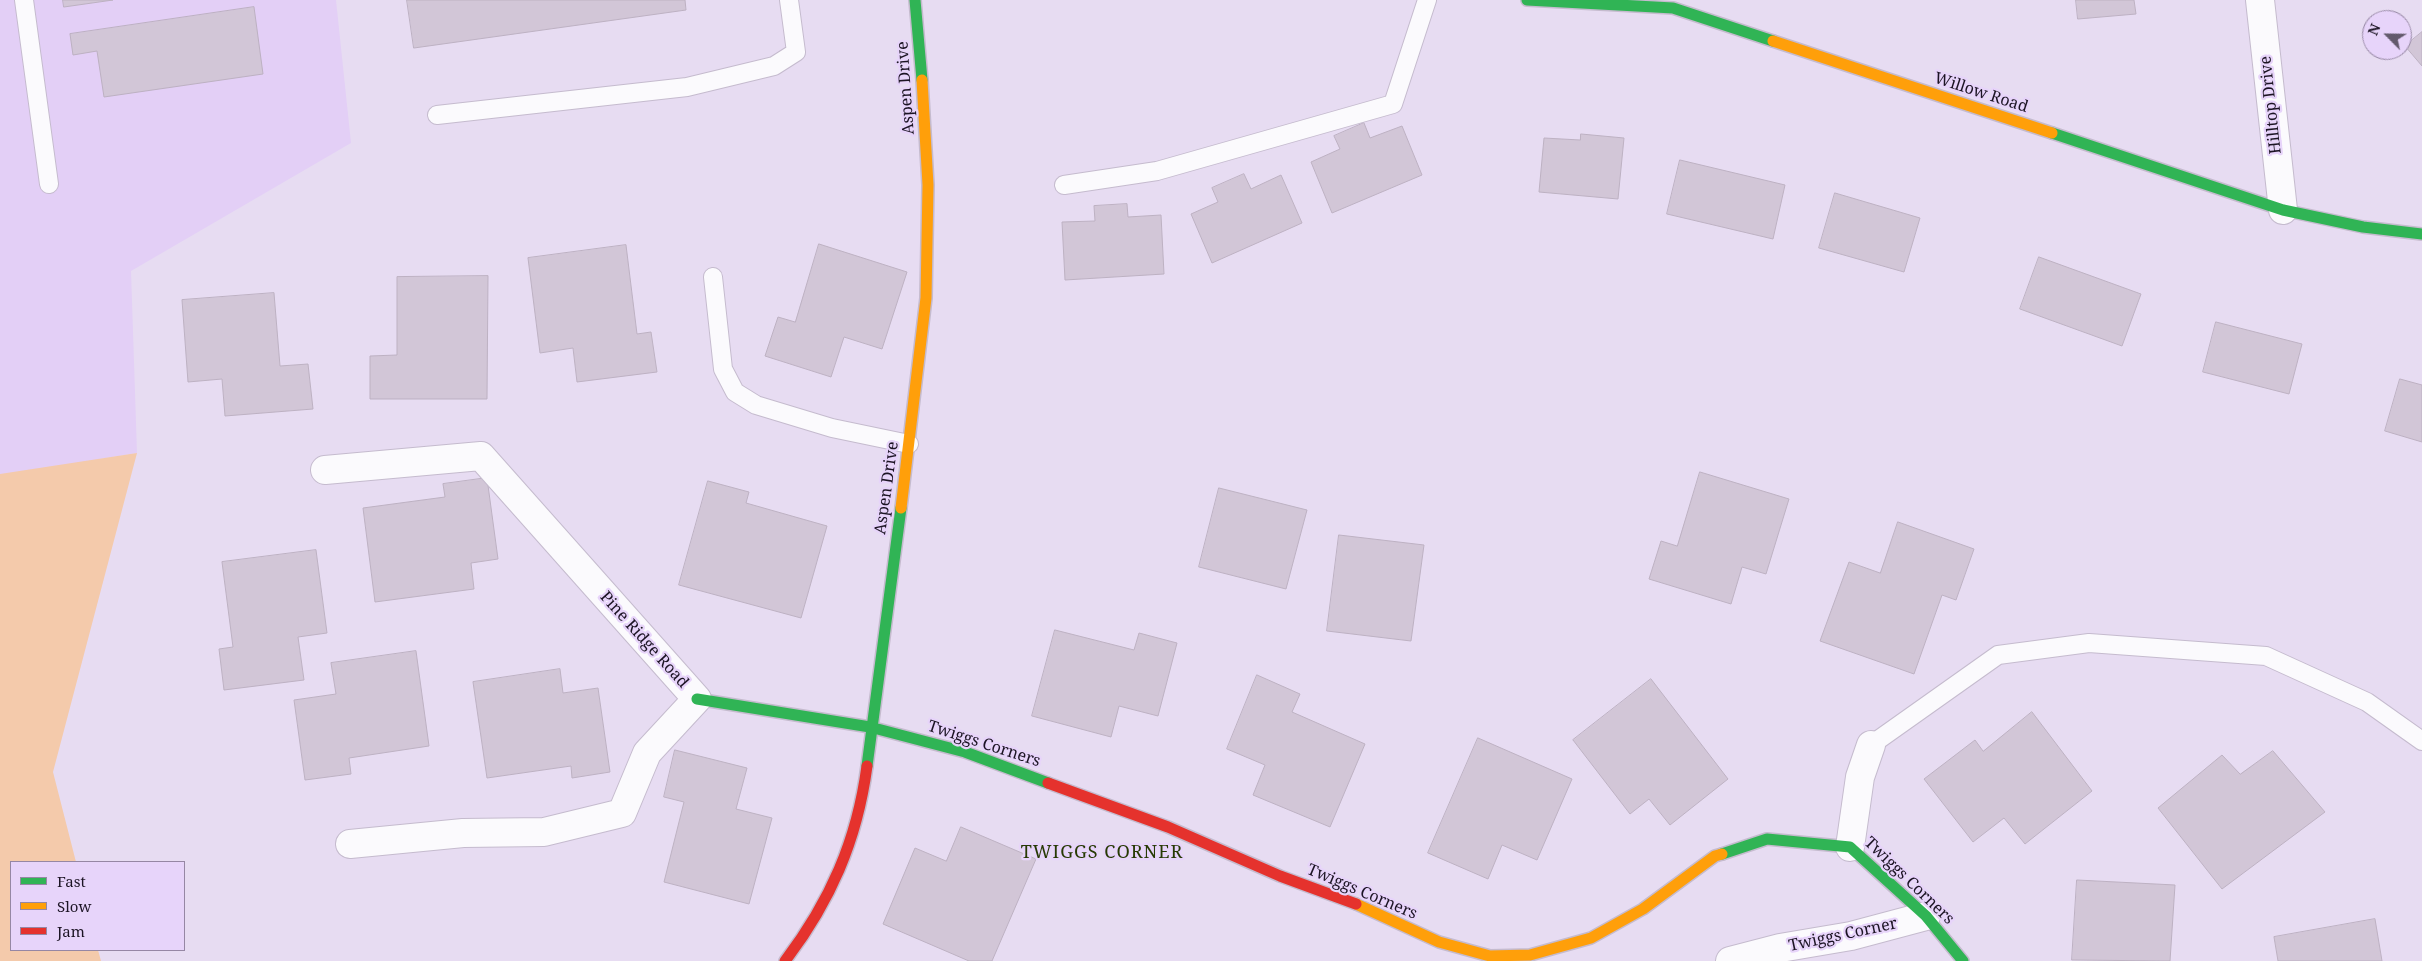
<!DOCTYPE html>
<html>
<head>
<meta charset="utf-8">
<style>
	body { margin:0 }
	#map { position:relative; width:2422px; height:961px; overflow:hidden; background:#e7dcf2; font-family:"Noto Serif",serif }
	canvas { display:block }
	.legend { position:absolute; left:10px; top:861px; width:175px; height:90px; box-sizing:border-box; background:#e7d4fa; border:1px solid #9687a4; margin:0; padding:6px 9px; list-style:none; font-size:15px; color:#1c1424 }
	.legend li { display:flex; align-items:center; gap:10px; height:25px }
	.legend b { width:25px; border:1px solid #9687a4 }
	.north { position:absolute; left:2362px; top:10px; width:50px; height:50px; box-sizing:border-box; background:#e7d4fa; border:1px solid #9687a4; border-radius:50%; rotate:293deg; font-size:14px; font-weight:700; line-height:20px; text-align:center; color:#1c1424 }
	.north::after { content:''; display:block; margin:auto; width:18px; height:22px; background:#635a6c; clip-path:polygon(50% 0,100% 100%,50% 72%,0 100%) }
</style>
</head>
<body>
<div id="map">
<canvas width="2422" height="961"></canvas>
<ul class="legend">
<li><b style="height:6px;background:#30b455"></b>Fast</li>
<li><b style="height:6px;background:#ff9f0a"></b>Slow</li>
<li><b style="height:6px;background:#e5322d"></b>Jam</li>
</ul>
<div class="north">N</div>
</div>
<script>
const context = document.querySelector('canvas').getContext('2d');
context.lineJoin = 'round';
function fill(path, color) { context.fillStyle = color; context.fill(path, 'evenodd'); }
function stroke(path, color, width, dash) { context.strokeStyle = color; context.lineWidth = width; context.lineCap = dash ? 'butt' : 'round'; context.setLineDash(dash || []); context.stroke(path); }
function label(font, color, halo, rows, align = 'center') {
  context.font = font + ' "Noto Serif",serif'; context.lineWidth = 4.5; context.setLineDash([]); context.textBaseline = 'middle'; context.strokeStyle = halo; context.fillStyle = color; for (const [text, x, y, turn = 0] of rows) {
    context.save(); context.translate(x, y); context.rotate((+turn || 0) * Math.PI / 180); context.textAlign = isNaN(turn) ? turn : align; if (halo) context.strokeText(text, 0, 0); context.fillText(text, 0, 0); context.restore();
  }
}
const built = new Path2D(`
	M 0,0 L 336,0 L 351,143 L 131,271 L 137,453 L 0,476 Z`);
const green = new Path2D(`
	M 137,453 L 53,772 L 76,862 L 11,862 L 11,950 L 98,950 L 101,961 L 0,961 L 0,474 Z`);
const building = new Path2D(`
	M 63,0 L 113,0 L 64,7 Z
	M 407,0 L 685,0 L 686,10 L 414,48 Z
	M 2076,0 L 2134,0 L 2136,14 L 2078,19 Z
	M 254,7 L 263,74 L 104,97 L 97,51 L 73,55 L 70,34 Z
	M 2422,32 L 2422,66 L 2405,46 Z
	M 1364,123 L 1370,138 L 1402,126 L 1422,175 L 1332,213 L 1311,162 L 1340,149 L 1334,136 Z
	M 1581,134 L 1624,138 L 1618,199 L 1539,192 L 1544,138 L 1580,140 Z
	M 1680,160 L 1785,185 L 1773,239 L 1667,214 Z
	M 1244,174 L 1251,189 L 1281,175 L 1302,223 L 1212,263 L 1191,214 L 1218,202 L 1212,188 Z
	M 1835,193 L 1920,218 L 1904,272 L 1819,248 Z
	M 1127,204 L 1128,217 L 1161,215 L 1164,274 L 1065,280 L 1062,222 L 1095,221 L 1094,206 Z
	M 819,244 L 907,272 L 882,349 L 844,337 L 831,377 L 765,356 L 778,317 L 795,322 Z
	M 626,245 L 637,334 L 651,332 L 657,372 L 577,382 L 573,348 L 540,353 L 528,258 Z
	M 2039,257 L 2141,294 L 2122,346 L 2020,309 Z
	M 488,276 L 487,399 L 370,399 L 370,356 L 397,355 L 397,277 Z
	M 274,293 L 280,366 L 308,364 L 313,409 L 225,416 L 222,379 L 188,382 L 182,300 Z
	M 2216,322 L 2302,344 L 2289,394 L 2203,372 Z
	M 2400,379 L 2422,385 L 2422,442 L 2385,431 Z
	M 1700,472 L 1789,499 L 1766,574 L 1742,567 L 1731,604 L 1649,579 L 1661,541 L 1677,546 Z
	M 487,478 L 498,559 L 471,563 L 474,589 L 375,602 L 363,508 L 445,497 L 443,484 Z
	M 708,481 L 749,492 L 746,503 L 827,526 L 801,618 L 679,585 Z
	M 1219,488 L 1307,510 L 1286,589 L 1199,567 Z
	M 1898,522 L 1974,549 L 1956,600 L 1942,595 L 1914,674 L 1820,641 L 1849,562 L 1880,573 Z
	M 1339,535 L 1424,545 L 1411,641 L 1327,631 Z
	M 316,550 L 327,633 L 298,637 L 304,680 L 224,690 L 219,649 L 233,647 L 222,562 Z
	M 1055,630 L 1134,650 L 1139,633 L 1177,643 L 1158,716 L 1119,706 L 1111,737 L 1032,716 Z
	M 416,651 L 429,746 L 349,758 L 351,774 L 305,780 L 294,700 L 336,694 L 331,663 Z
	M 560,669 L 563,693 L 598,688 L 610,772 L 572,778 L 571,766 L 487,778 L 473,682 Z
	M 1257,675 L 1300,694 L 1292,712 L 1365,744 L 1330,827 L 1253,795 L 1265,765 L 1227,749 Z
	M 1651,679 L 1728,779 L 1670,825 L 1649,799 L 1630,814 L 1573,740 Z
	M 2032,712 L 2092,791 L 2025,844 L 2004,818 L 1973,842 L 1924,779 L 1975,740 L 1983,751 Z
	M 1478,738 L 1572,779 L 1537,860 L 1502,845 L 1488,879 L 1428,853 Z
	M 675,750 L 747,768 L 736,809 L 772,818 L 749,904 L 664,882 L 684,802 L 664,797 Z
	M 2273,751 L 2325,812 L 2222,889 L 2158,808 L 2222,755 L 2240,774 Z
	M 961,827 L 1036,859 L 992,961 L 969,961 L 883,924 L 915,848 L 946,861 Z
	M 2077,880 L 2175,885 L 2170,961 L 2072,960 Z
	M 2375,919 L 2382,961 L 2278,961 L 2274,937 Z`);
const lane = new Path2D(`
	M 24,0 L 49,184
	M 437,115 L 687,87 L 774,66 L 796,52 L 789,0
	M 1064,185 L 1157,171 L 1393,104 L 1427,0
	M 713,277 L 723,369 L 735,392 L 756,405 L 832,428 L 909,444
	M 1871,745 L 1998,655 L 2089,643 L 2266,656 L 2367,702 L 2422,741`);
const street = new Path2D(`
	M 2260,0 L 2283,210
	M 325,470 L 481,456 L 697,699 L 647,753 L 622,813 L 544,832 L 463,833 L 350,844
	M 1850,847 L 1860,777 L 1871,745
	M 1730,961 L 1780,948 L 1851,936 L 1926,916`);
const fast = new Path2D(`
	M 915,0 L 922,80
	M 1527,0 L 1673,8 L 1773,41
	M 2052,133 L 2283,210 L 2363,227 L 2422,234
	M 697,699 L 870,727 L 965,752 L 1048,783
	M 867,766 L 901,508
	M 1722,854 L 1767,839 L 1850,847 L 1926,916 L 1963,961`);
const slow = new Path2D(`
	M 1773,41 L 2052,133
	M 901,508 L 926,298 L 928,185 L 922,80
	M 1356,904 L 1439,942 L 1490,956 L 1530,955 L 1591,938 L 1643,909 L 1715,856 L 1722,854`);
const jam = new Path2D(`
	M 1048,783 L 1168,827 L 1280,876 L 1356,904
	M 785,961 C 830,902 857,841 867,766`);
const streetNames = [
	["Aspen Drive",906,88,-94],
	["Willow Road",1981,93,18],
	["Hilltop Drive",2271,105,-96],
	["Aspen Drive",887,488,-82],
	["Pine Ridge Road",644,640,48],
	["Twiggs Corners",984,744,18],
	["Twiggs Corners",1909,881,44],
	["Twiggs Corners",1362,892,23],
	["Twiggs Corner",1843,935,-12]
];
const neighbourhoodNames = [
	["TWIGGS CORNER",1102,853]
];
fill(built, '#e3cff6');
fill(green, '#f4caab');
fill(building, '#d2c6d7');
stroke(building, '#bdb1c2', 1);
stroke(lane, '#c5bbce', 20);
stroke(street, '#c5bbce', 30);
stroke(fast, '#c5bbce', 14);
stroke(slow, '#c5bbce', 14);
stroke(jam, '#c5bbce', 14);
stroke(lane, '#fbfafd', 18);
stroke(street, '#fbfafd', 28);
stroke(fast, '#30b455', 11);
stroke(slow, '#ff9f0a', 11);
stroke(jam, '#e5322d', 11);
label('16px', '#1c1424', '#e7d4fa', streetNames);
context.letterSpacing = '1px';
label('18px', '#273a04', '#e7d4fa', neighbourhoodNames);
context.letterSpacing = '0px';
</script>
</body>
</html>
